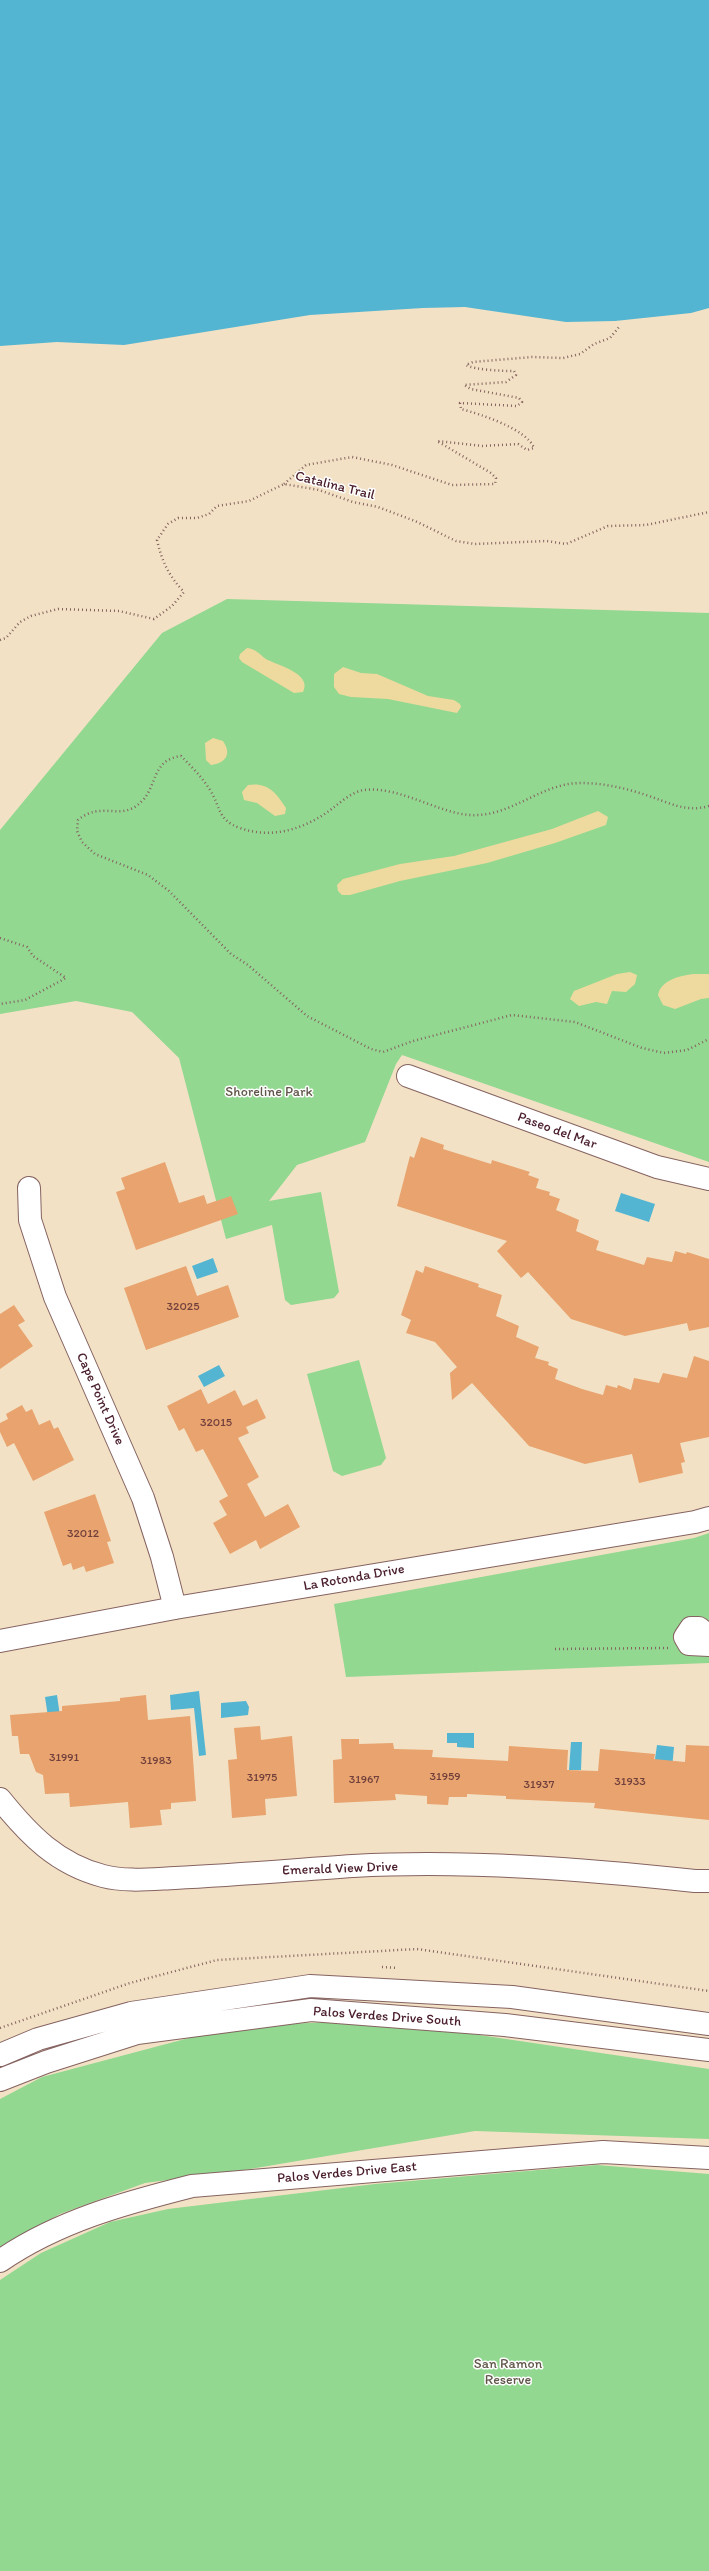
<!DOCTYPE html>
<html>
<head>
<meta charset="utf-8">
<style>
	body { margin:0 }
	canvas { display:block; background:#f2e1c4 }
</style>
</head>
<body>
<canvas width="709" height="2571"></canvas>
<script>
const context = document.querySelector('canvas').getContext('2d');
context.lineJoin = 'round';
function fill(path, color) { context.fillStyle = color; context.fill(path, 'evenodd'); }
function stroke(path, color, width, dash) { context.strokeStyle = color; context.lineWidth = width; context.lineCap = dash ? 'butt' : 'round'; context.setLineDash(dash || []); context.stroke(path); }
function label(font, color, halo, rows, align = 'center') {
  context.font = font + ' Itim,sans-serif'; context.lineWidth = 3; context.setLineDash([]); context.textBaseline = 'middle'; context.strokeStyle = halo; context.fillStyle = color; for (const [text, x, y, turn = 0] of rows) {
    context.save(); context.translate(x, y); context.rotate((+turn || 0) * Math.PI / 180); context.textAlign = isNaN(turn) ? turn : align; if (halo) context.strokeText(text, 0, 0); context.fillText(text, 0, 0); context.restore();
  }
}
const green = new Path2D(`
	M 227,599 L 709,613 L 709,1162 L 402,1055 L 396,1064 L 365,1142 L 297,1165 L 269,1201 L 321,1192 L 339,1292 L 334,1298 L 291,1305 L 285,1300 L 272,1225 L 226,1239 L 179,1058 L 132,1012 L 76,1001 L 0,1014 L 0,830 L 162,633 Z
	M 359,1360 L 386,1458 L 381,1465 L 342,1476 L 333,1471 L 307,1374 Z
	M 709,1533 L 709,1663 L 346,1677 L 334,1604 L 694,1538 Z
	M 333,2022 L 425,2027 L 709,2069 L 709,2139 L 475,2131 L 244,2170 L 145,2183 L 60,2214 L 0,2248 L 0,2099 L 42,2077 L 234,2026 Z
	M 597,2165 L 709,2174 L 709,2571 L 0,2571 L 0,2280 L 41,2253 L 110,2222 L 168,2209 L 375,2184 Z`);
const sand = new Path2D(`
	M 247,648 C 256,649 259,654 266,659 C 276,665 313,673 303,692 L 294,693 L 242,662 L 239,658 L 240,654 Z
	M 343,667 L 361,673 L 377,674 L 428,696 L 454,700 L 460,704 L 461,707 L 457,713 L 388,699 L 351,697 L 339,694 L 334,687 L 334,674 Z
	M 213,738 L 223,741 C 232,754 226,763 211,765 L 206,760 L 205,743 Z
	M 248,785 C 267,782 276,792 286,808 L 285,814 L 275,816 L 257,803 L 244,800 L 242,792 Z
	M 598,811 L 608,817 L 606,825 L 555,843 L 487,863 L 400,881 L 350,895 L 342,895 L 338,891 L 337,885 L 343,879 L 400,864 L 454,856 L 552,829 Z
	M 630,972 L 637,975 L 635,984 L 626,992 L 612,991 L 607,1004 L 596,1002 L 579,1006 L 570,999 L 574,991 L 617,974 Z
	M 693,974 L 709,974 L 709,998 L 701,999 L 675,1009 L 663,1005 L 658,995 C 661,980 679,976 693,974 Z`);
const water = new Path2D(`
	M 0,0 L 709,0 L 709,308 L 691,313 L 615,321 L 566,322 L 465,307 L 423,308 L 310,315 L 124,345 L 57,342 L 0,346 Z
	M 621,1193 L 655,1204 L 649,1222 L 615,1211 Z
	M 213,1258 L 218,1272 L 197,1279 L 192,1266 Z
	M 219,1365 L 225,1376 L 204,1387 L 198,1376 Z
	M 199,1691 L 206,1755 L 199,1756 L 194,1708 L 171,1710 L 170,1695 Z
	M 57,1695 L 60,1716 L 48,1717 L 45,1697 Z
	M 246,1701 L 249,1707 L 248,1715 L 221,1718 L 221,1703 Z
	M 447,1733 L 474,1733 L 474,1748 L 457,1747 L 457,1743 L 447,1743 Z
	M 571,1742 L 582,1742 L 581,1770 L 569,1770 Z
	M 657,1745 L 674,1747 L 671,1779 L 655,1759 Z`);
const building = new Path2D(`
	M 421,1137 L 444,1145 L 443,1149 L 491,1164 L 492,1160 L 530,1172 L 528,1175 L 539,1179 L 536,1188 L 550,1192 L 549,1195 L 560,1199 L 556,1210 L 579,1220 L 576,1231 L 599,1241 L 596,1250 L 644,1265 L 647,1257 L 672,1262 L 675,1251 L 686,1254 L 687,1252 L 709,1259 L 709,1327 L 689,1331 L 687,1323 L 625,1336 L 571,1319 L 528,1272 L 521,1278 L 497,1251 L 507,1241 L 397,1206 L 410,1156 L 414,1158 Z
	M 165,1162 L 179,1203 L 204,1195 L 207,1204 L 231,1196 L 238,1214 L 136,1250 L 116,1192 L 125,1189 L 121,1178 Z
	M 186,1266 L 197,1296 L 228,1285 L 239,1317 L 146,1350 L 124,1288 Z
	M 425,1266 L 479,1284 L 478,1287 L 502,1295 L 496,1316 L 519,1326 L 516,1337 L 539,1347 L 535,1358 L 549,1362 L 548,1365 L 558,1369 L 555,1379 L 582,1389 L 603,1395 L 606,1385 L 617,1388 L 618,1385 L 631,1390 L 634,1378 L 659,1383 L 663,1373 L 687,1378 L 694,1356 L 709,1361 L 709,1437 L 680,1443 L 685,1462 L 681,1463 L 683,1473 L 639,1483 L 632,1454 L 585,1464 L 529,1446 L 472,1383 L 452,1400 L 450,1373 L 457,1367 L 435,1342 L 406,1333 L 411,1320 L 401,1315 L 416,1270 L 423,1273 Z
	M 14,1305 L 25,1321 L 18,1325 L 33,1346 L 0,1369 L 0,1314 Z
	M 201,1389 L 208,1404 L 235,1390 L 243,1406 L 257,1399 L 266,1418 L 246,1427 L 249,1433 L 238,1438 L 259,1477 L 247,1484 L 265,1517 L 288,1504 L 300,1527 L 260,1549 L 256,1540 L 230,1554 L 213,1523 L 227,1515 L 219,1501 L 228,1496 L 203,1449 L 196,1452 L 184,1428 L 179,1431 L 167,1406 Z
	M 22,1405 L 26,1412 L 32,1409 L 39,1425 L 50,1420 L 54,1429 L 58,1427 L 74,1460 L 33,1481 L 14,1443 L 7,1447 L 0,1432 L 0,1423 L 8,1419 L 6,1414 Z
	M 95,1494 L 111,1541 L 107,1542 L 114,1563 L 86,1572 L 84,1566 L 73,1570 L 71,1563 L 63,1566 L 44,1512 Z
	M 146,1695 L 148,1720 L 190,1716 L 196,1801 L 171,1803 L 171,1809 L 160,1810 L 162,1825 L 130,1828 L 128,1802 L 70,1807 L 69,1793 L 45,1794 L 43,1775 L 36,1772 L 29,1754 L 20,1754 L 18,1736 L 12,1736 L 10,1715 L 62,1711 L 62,1706 L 120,1701 L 120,1698 Z
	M 260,1726 L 261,1740 L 292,1736 L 297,1796 L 265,1799 L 266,1815 L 232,1818 L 228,1760 L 237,1759 L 234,1728 Z
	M 341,1739 L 359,1739 L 359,1744 L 393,1743 L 394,1749 L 433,1750 L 432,1757 L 508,1761 L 509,1746 L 568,1750 L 567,1770 L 598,1771 L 600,1749 L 655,1754 L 654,1759 L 685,1762 L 686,1745 L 709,1746 L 709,1820 L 594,1808 L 595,1803 L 506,1799 L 506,1796 L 467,1794 L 467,1797 L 449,1797 L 448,1805 L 427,1804 L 427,1796 L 395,1794 L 396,1800 L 334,1803 L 333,1760 L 342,1759 Z`);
const path = new Path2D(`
	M 284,484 L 306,465 L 352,457 L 392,465 L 452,485 L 495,484 L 496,478 L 491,473 L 437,441 L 483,446 L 518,444 L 527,450 L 534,448 C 527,429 480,414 461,409 L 460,403 L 517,406 L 522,402 L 519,398 L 471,389 L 464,385 L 506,382 L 516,375 L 514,371 C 502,371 475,370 466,365 L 473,362 L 532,357 L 563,358 L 580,354 L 594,344 L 610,338 L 619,327
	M 0,640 L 6,638 L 20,622 L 31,616 L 58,609 L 119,611 L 154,619 L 172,606 L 184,592 C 169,576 162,562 157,540 L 168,524 L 178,518 L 197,518 L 209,514 L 217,506 L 249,501 L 284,484 L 319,490 L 353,502 L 378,507 L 415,521 L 456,541 L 475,544 L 547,541 L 566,544 L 608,526 L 646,525 L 709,512
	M 709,806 C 685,813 668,802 646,795 C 625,788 603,783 581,783 C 540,783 511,818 469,815 C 436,812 399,786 364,790 C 352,792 342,801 333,808 C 307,828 273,840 240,828 C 217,820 221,807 210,790 C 202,777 191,766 181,756 C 151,760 158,786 141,802 C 121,822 102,800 78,820 L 77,831 L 82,842 L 95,854 L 148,875 L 169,891 L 231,954 L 248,965 L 307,1016 L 371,1049 L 383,1052 L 413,1041 L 512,1015 L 575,1022 L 642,1048 L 664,1053 L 687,1050 L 709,1039
	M 0,938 L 27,947 L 33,956 L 66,978 L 25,1000 L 0,1004
	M 555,1649 L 669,1648
	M 382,1967 L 397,1968
	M 0,2028 L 130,1983 L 217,1960 L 417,1949 L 709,1991`);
const minor = new Path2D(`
	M 408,1076 L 657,1167 L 709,1179
	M 29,1188 L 30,1220 L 55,1297 L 143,1498 L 162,1557 L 175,1608
	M 709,1636 L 699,1628 L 691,1628 L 685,1637 L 689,1644 L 709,1645
	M 0,1641 L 175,1608 L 695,1522 L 709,1518
	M 0,1799 C 29,1835 57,1864 103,1876 C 125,1882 152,1879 175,1878 C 235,1875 294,1870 353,1866 C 467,1860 582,1869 695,1881 L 709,1881
	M 0,2261 C 58,2221 125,2203 192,2186 L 603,2152 L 709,2158`);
const major = new Path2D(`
	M 0,2055 L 38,2039 L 131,2013 L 310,1986 L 512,1997 L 709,2024
	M 0,2080 L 46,2062 L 137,2033 L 311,2010 L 505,2025 L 709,2050`);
const numberNames = [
	["32025",183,1307],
	["32015",216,1423],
	["32012",83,1534],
	["31991",64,1758],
	["31983",156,1761],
	["31959",445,1777],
	["31975",262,1778],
	["31967",364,1780],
	["31933",630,1782],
	["31937",539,1785]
];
const streetNames = [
	["Catalina Trail",335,486,14],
	["Paseo del Mar",557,1131,20],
	["Cape Point Drive",100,1399,66],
	["La Rotonda Drive",354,1578,-10],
	["Emerald View Drive",340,1869,-2],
	["Palos Verdes Drive South",387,2017,4],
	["Palos Verdes Drive East",347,2173,-5]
];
const parkNames = [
	["Shoreline Park",269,1092],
	["San Ramon",508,2364],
	["Reserve",508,2380]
];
fill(green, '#92d891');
fill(sand, '#eeda9e');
fill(water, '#53b5d2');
fill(building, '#e8a36e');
stroke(minor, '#856361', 24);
stroke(major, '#856361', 24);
stroke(path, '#856361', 2.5, [1, 3]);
stroke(minor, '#fff', 22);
stroke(major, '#fff', 22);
label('12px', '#72403c', null, numberNames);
label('14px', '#4a1f2b', '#fff', streetNames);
label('14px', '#60564a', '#fff', parkNames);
</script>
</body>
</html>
